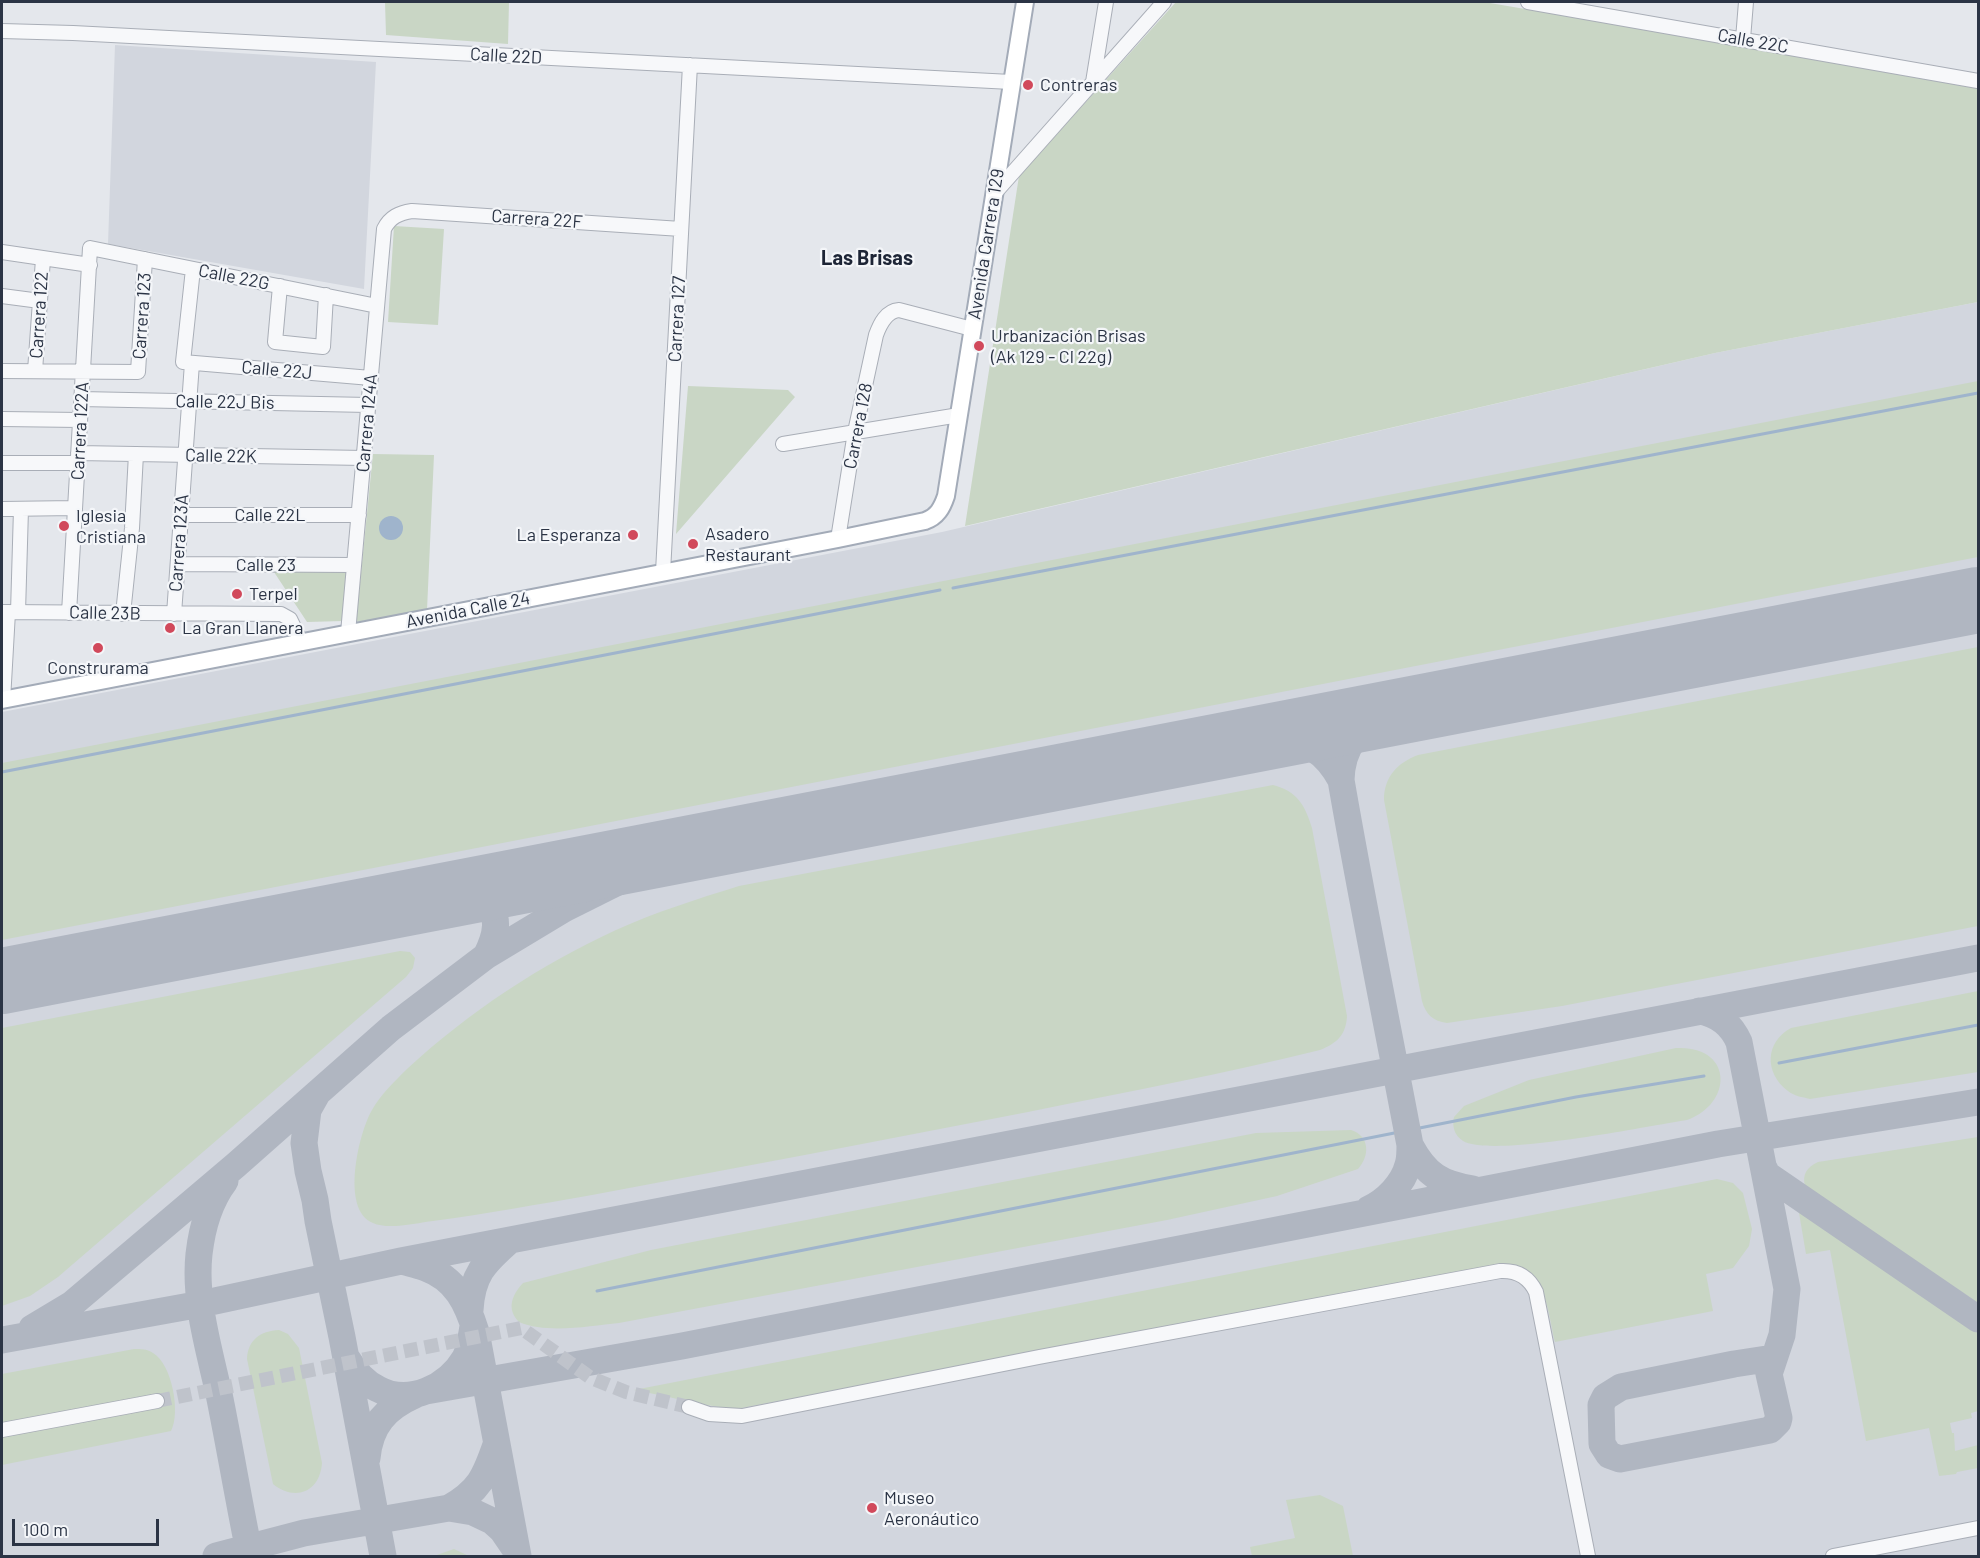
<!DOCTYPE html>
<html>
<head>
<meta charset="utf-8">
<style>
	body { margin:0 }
	#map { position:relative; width:1980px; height:1558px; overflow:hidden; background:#e4e7ec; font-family:Barlow,sans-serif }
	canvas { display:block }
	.frame { position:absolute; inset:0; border:3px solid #2b3445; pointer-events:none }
	.scale { position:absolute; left:12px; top:1519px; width:147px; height:27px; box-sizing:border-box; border:3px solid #2b3445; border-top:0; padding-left:8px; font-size:18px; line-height:21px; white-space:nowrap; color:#2b3445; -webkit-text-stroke:4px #f4f6f9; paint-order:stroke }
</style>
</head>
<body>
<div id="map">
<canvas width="1980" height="1558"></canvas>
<div class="frame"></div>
<div class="scale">100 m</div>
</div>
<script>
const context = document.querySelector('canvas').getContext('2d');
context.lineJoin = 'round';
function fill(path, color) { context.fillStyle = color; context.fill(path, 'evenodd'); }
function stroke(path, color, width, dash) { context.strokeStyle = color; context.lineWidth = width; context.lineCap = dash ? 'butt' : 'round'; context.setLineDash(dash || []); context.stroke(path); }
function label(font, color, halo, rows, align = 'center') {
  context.font = font + ' Barlow,sans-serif'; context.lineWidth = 4.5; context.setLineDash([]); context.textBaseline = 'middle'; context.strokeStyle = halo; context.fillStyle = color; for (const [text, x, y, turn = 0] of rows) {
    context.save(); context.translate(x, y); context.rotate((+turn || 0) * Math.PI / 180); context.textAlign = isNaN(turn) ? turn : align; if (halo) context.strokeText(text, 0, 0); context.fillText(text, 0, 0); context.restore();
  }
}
const built = new Path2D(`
	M 115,45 L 376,62 L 364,289 L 108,244 Z
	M 1978,302 L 1978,1556 L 2,1556 L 2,712 L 942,532 L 1715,353 Z`);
const green = new Path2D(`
	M 385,2 L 509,2 L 508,44 L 386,35 Z
	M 1176,2 L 1484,2 L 1742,46 L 1978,84 L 1978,302 L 1715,353 L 965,526 L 1019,176 Z
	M 394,226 L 444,229 L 438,325 L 388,322 Z
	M 1978,381 L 1978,557 L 2,940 L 2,763 Z
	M 688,386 L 788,390 L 795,397 L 676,534 Z
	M 373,454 L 434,455 L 427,610 L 356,622 Z
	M 347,571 L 343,621 L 307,622 L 274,572 Z
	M 1978,647 L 1978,926 L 1562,1006 L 1447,1023 C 1433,1021 1426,1015 1422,1001 L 1384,800 C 1384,777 1397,763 1418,755 Z
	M 1273,785 C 1297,791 1305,805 1312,828 L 1347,1016 C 1346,1035 1337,1043 1320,1050 C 1223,1074 1126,1092 1028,1112 C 883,1140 737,1168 592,1195 C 539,1204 487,1214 433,1221 C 417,1223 388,1230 373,1223 C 340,1210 359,1132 372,1110 C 381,1094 394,1082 407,1069 C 469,1012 540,965 616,930 C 656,912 697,899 739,886 Z
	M 400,951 L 410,952 L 415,958 L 413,968 L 406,977 L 58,1277 L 30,1296 L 2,1306 L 2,1028 Z
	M 1978,991 L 1978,1072 L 1810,1099 C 1802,1097 1794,1096 1788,1091 C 1764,1073 1765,1042 1791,1028 Z
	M 1676,1048 C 1733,1045 1734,1103 1687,1120 C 1648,1126 1492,1158 1463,1141 C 1454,1135 1452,1126 1454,1117 L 1464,1106 L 1529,1080 Z
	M 1351,1130 C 1370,1136 1370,1156 1358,1169 L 1277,1196 L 1167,1220 L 619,1323 C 590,1326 547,1334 519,1322 C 506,1309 512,1295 523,1283 L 651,1250 L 1256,1133 Z
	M 1978,1137 L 1978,1303 L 1805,1186 C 1802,1174 1807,1167 1818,1162 Z
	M 1717,1179 L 1733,1183 L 1743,1193 L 1752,1229 L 1749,1246 L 1733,1268 L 1706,1274 L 1713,1311 L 1555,1342 C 1547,1309 1546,1263 1501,1264 L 736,1409 C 701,1406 668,1396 634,1390 Z
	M 1798,1207 L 1978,1327 L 1978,1411 L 1971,1413 L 1972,1418 L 1950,1423 L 1952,1433 L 1954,1433 L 1955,1451 L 1978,1445 L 1978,1468 L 1957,1472 L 1956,1474 L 1939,1476 L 1929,1428 L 1866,1441 L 1830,1250 L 1806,1254 Z
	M 279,1330 L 288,1334 L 299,1348 L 322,1463 C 320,1492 295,1502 273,1484 L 247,1359 C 248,1340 260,1331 279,1330 Z
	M 134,1349 C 141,1349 148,1349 153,1353 C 172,1364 181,1413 171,1431 L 2,1465 L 2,1437 L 159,1406 L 157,1394 L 2,1423 L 2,1374 Z
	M 1320,1495 L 1343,1506 L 1353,1556 L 1252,1556 L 1250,1547 L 1295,1538 L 1286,1500 Z
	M 454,1549 L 469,1556 L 434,1556 Z`);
const water = new Path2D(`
	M379 528a12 12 0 1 1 24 0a12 12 0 1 1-24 0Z`);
const stream = new Path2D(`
	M 953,588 L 1978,393
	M 2,772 L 940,590
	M 1779,1063 L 1978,1025
	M 597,1291 L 1576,1097 L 1704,1076`);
const taxiway = new Path2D(`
	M 1273,736 C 1307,742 1324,749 1341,780 C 1362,902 1387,1023 1410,1145
	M 1341,780 C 1342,746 1358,728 1388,714
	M 443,896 C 455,897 470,897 481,902 C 504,911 495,939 486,956
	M 1699,1011 C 1718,1014 1731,1024 1739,1042 L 1787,1289 L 1782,1335 L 1769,1374 L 1779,1418 L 1778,1422 L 1770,1430 L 1620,1459 L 1609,1455 L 1602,1444 L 1601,1405 L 1605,1397 L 1621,1387 L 1734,1364 L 1773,1358
	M 317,1094 L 308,1110 L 304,1143 L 308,1171 L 315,1200 L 318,1221 L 342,1337 L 383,1556
	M 1765,1170 L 1766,1174 L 1978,1319
	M 225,1181 C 209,1202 202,1228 199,1254 C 194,1300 209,1349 219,1394 C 230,1448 239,1503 250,1556
	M 1369,1209 C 1386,1201 1403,1184 1408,1165 C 1410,1159 1410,1151 1410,1145 C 1426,1175 1441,1184 1473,1189
	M 403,1261 C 411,1264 418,1265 426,1268 C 456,1279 467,1303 476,1332 L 518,1556
	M 470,1310 C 472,1275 484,1263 509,1241
	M 32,1328 L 72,1304 L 236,1165 L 391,1028 L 486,956 L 564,909 L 618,882 L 725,842
	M 2,1340 L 201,1304 L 401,1261 L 1978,958
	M 346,1357 C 354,1370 363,1382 378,1389 C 409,1406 448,1387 465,1358 C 470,1348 471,1337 473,1327
	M 426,1391 L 682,1346 L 1718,1144 L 1978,1102
	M 367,1458 C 370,1425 386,1408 415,1395
	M 449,1508 C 479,1491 485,1477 496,1445
	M 216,1556 L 304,1533 L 449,1508 L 473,1512 L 492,1521 L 502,1530 L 515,1549`);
const runway = new Path2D(`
	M 2,981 L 1978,600`);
const minorTunnel = new Path2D(`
	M 157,1401 L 521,1328 L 591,1378 L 626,1392 L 689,1407`);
const minor = new Path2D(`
	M 1528,2 L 1978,81
	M 2,31 L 73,33 L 1011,82
	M 1743,39 L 1746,2
	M 1093,82 L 1106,2
	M 993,195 L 1164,2
	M 2,252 L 90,265
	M 193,269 L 183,362 L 371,378
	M 280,286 L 275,342 L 323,347 L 326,295
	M 2,296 L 40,301
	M 2,371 L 138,372 L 145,259
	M 35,371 L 43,259
	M 81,399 L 368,405
	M 2,419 L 80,420
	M 783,444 L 959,415
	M 78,453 L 364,458
	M 2,463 L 78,463
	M 2,509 L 75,508
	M 181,515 L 359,515
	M 838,539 L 855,432 L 876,335 C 880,324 886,311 899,310 L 972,329
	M 178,564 L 354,565
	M 663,572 L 690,65
	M 2,612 L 281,614 L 290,619 L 301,642
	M 18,612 L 21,509
	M 69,613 L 90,248 L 377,306
	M 123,614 L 132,528 L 136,454
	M 174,614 L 192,363
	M 348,633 L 384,229 C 390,217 399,213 412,211 L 681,229
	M 3,700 L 8,612
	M 689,1407 L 709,1414 L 742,1416 L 1039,1357 L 1500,1271 C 1517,1270 1529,1277 1536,1292 L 1588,1556
	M 2,1430 L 157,1401
	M 1833,1556 L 1978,1528`);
const major = new Path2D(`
	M 2,700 L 838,539 L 925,521 C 937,517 942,508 946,496 L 1025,2`);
const markers = [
	[1028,85,6,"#d1495b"],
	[979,346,6,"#d1495b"],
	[64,526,6,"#d1495b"],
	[633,535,6,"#d1495b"],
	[693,544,6,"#d1495b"],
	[237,594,6,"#d1495b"],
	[170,628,6,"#d1495b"],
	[98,648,6,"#d1495b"],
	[872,1508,6,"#d1495b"]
];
const streetNames = [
	["Calle 22C",1753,41,10],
	["Calle 22D",506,56,3],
	["Carrera 22F",537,219,4],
	["Avenida Carrera 129",986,244,-81],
	["Calle 22G",234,277,11],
	["Carrera 122",39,315,-86],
	["Carrera 123",142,316,-86],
	["Carrera 127",677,319,-87],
	["Calle 22J",277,370,5],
	["Calle 22J Bis",225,402,1],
	["Carrera 124A",367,423,-85],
	["Carrera 128",858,426,-79],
	["Carrera 122A",80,431,-87],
	["Calle 22K",221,456,1],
	["Calle 22L",270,515],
	["Carrera 123A",179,543,-86],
	["Calle 23",266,565],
	["Avenida Calle 24",468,610,-11],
	["Calle 23B",105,613,1]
];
const poiNames = [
	["Contreras",1040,85],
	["Urbanización Brisas",991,336],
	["(Ak 129 - Cl 22g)",991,357],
	["Iglesia",76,516],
	["Cristiana",76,537],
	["Asadero",705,534],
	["Restaurant",705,555],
	["La Esperanza",621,535,"right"],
	["Terpel",249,594],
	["La Gran Llanera",182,628],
	["Construrama",98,668,"center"],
	["Museo",884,1498],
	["Aeronáutico",884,1519]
];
const neighbourhoodNames = [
	["Las Brisas",867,258]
];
fill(built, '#d2d6de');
fill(green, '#c9d6c5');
fill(water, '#9fb4cc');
stroke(stream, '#9fb4cc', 3);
stroke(taxiway, '#b0b6c1', 27);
stroke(runway, '#b0b6c1', 66);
stroke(minorTunnel, '#bfc3cb', 14, [14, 7]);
stroke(minor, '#a9aeb7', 16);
stroke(major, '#a3abb8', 20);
stroke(minor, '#f7f8fa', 14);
stroke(major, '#fff', 16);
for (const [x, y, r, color] of markers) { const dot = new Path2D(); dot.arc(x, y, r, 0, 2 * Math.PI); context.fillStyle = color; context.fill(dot); stroke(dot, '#f4f6f9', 2); }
label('18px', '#2b3445', '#f4f6f9', streetNames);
label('18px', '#2b3445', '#f4f6f9', poiNames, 'left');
label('bold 20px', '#1d2536', '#f4f6f9', neighbourhoodNames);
</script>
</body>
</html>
